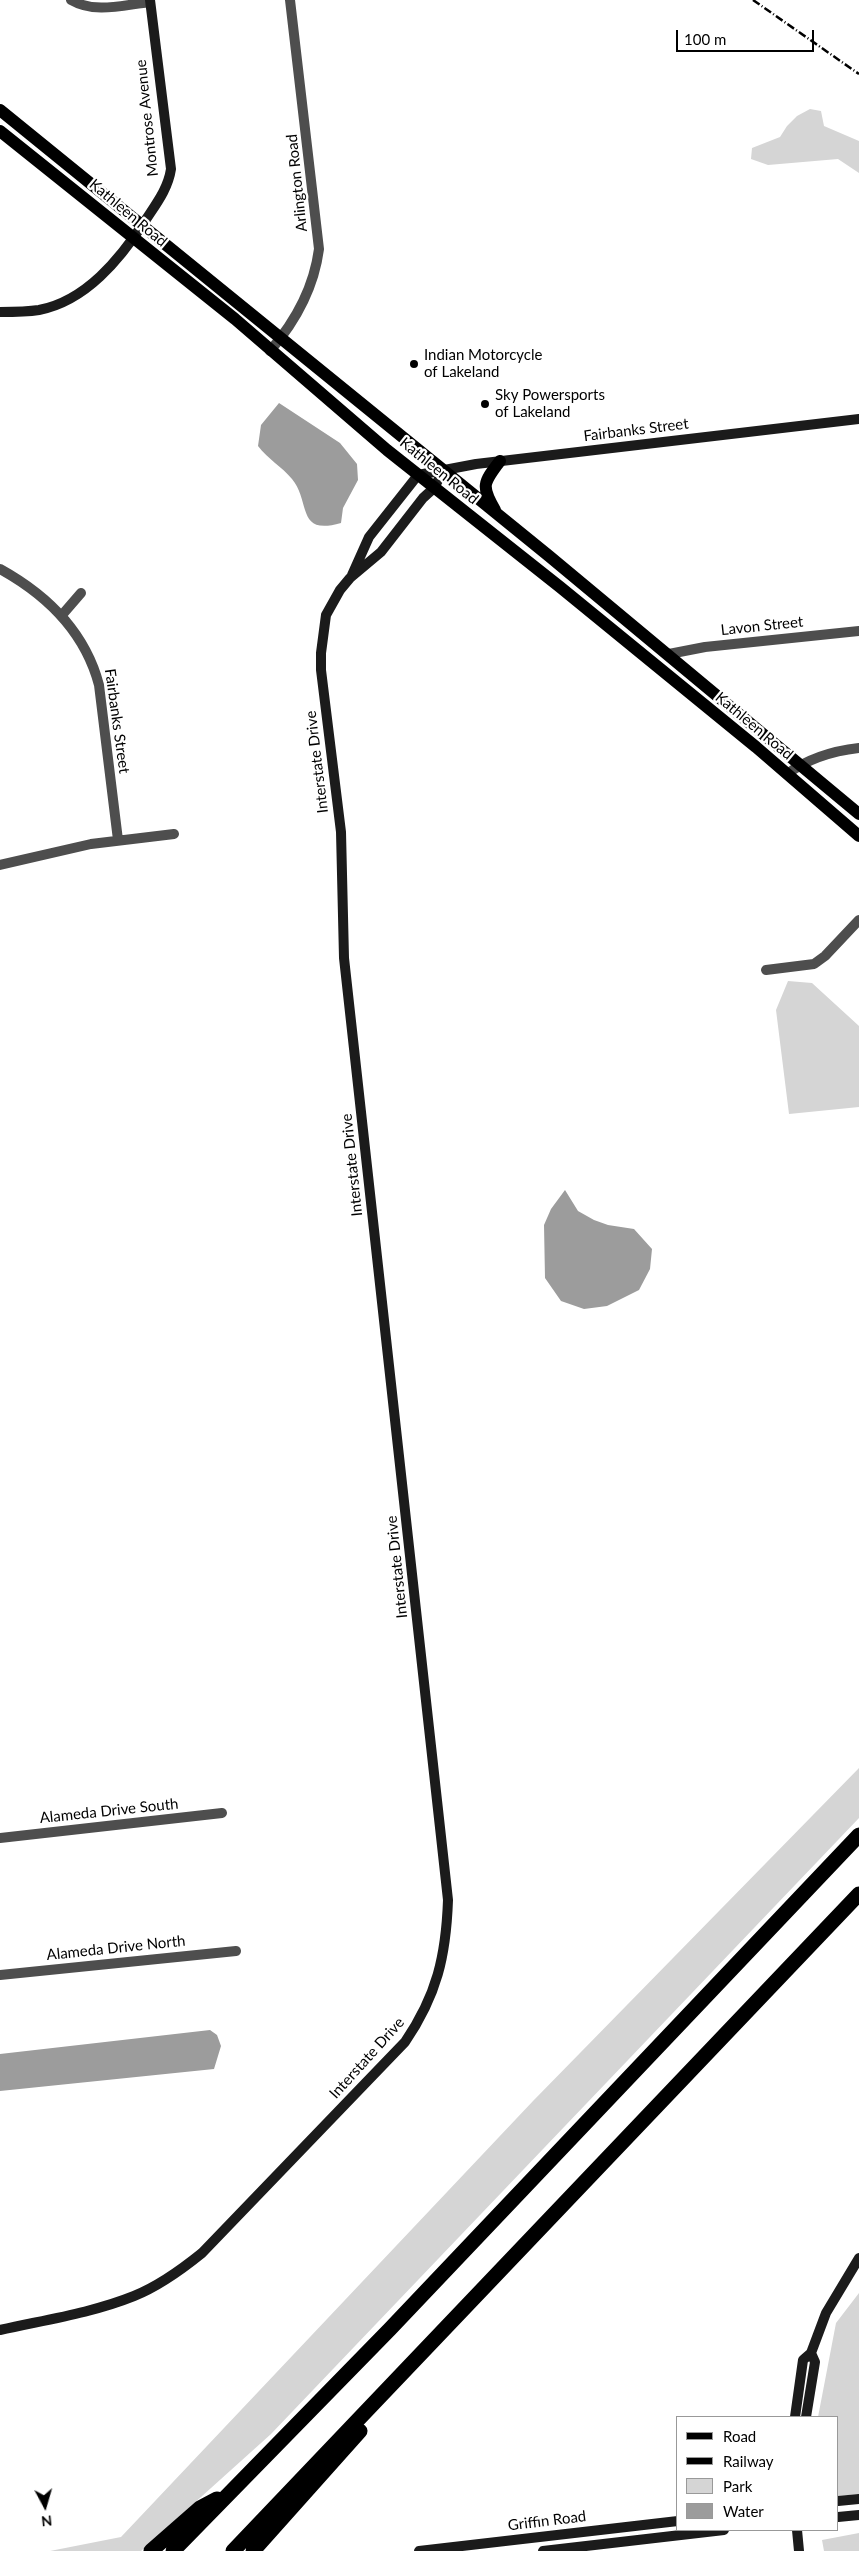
<!DOCTYPE html>
<html>
<head>
<meta charset="utf-8">
<style>
	body { margin:0 }
	#map { position:relative; width:859px; height:2551px; overflow:hidden; background:#fff; font-family:Lato,sans-serif }
	canvas { display:block }
	.legend { position:absolute; left:676px; top:2416px; width:162px; height:115px; box-sizing:border-box; background:#fff; border:1px solid #999; margin:0; padding:6px 9px; list-style:none; font-size:15px; color:#000 }
	.legend li { display:flex; align-items:center; gap:10px; height:25px }
	.legend b { width:25px; border:1px solid #999 }
	.north { position:absolute; left:20px; top:2481px; width:50px; height:50px; -webkit-text-stroke:4px #fff; paint-order:stroke; rotate:174deg; font-size:14px; font-weight:700; line-height:20px; text-align:center; color:#000 }
	.north::after { content:''; display:block; margin:auto; width:18px; height:22px; background:#000; clip-path:polygon(50% 0,100% 100%,50% 72%,0 100%) }
	.scale { position:absolute; left:676px; top:30px; width:138px; height:22px; box-sizing:border-box; border:2px solid #000; border-top:0; padding-left:6px; font-size:15px; line-height:18px; white-space:nowrap; color:#000; -webkit-text-stroke:4px #fff; paint-order:stroke }
</style>
</head>
<body>
<div id="map">
<canvas width="859" height="2551"></canvas>
<ul class="legend">
<li><b style="height:6px;background:#000"></b>Road</li>
<li><b style="height:6px;background:#000"></b>Railway</li>
<li><b style="height:14px;background:#d5d5d5"></b>Park</li>
<li><b style="height:14px;background:#9c9c9c"></b>Water</li>
</ul>
<div class="north">N</div>
<div class="scale">100 m</div>
</div>
<script>
const context = document.querySelector('canvas').getContext('2d');
context.lineJoin = 'round';
function fill(path, color) { context.fillStyle = color; context.fill(path, 'evenodd'); }
function stroke(path, color, width, dash) { context.strokeStyle = color; context.lineWidth = width; context.lineCap = dash ? 'butt' : 'round'; context.setLineDash(dash || []); context.stroke(path); }
function label(font, color, halo, rows, align = 'center') {
  context.font = font + ' Lato,sans-serif'; context.lineWidth = 4.5; context.setLineDash([]); context.textBaseline = 'middle'; context.strokeStyle = halo; context.fillStyle = color; for (const [text, x, y, turn = 0] of rows) {
    context.save(); context.translate(x, y); context.rotate((+turn || 0) * Math.PI / 180); context.textAlign = isNaN(turn) ? turn : align; if (halo) context.strokeText(text, 0, 0); context.fillText(text, 0, 0); context.restore();
  }
}
const green = new Path2D(`
	M 810,109 L 821,111 L 824,126 L 859,141 L 859,173 L 838,159 L 768,165 L 751,159 L 752,148 L 780,137 L 787,126 L 797,116 Z
	M 788,981 L 812,983 L 859,1026 L 859,1107 L 789,1114 L 776,1010 Z
	M 859,1768 L 859,1818 L 271,2434 L 141,2551 L 50,2551 L 121,2537 L 533,2101 Z
	M 859,2293 L 859,2494 L 838,2496 L 838,2417 L 818,2417 L 836,2323 Z
	M 859,2533 L 859,2551 L 824,2551 L 822,2540 Z`);
const water = new Path2D(`
	M 279,403 L 340,443 L 357,464 L 358,480 L 343,508 L 341,523 C 296,536 311,502 292,479 C 282,467 268,459 258,446 L 261,425 Z
	M 565,1190 L 578,1211 L 594,1220 L 608,1225 L 634,1229 L 652,1249 L 650,1269 L 639,1290 L 607,1306 L 584,1309 L 561,1301 L 545,1278 L 544,1225 L 551,1209 Z
	M 210,2030 L 217,2035 L 221,2046 L 214,2069 L 0,2091 L 0,2054 Z`);
const street = new Path2D(`
	M 71,0 C 95,14 123,5 150,2
	M 270,351 C 295,322 314,287 319,249 L 290,0
	M 0,569 C 47,595 85,632 99,685 L 118,840
	M 62,615 L 81,593
	M 669,654 L 705,647 L 859,631
	M 787,774 C 809,758 832,751 859,748
	M 0,865 L 91,844 L 174,834
	M 766,970 L 814,964 L 825,956 L 859,920
	M 0,1838 L 222,1813
	M 0,1975 L 236,1951`);
const secondary = new Path2D(`
	M 0,312 C 13,312 26,312 39,310 C 86,301 120,259 145,221 C 156,204 168,189 171,169 L 150,0
	M 352,575 L 369,537 L 418,475 L 476,464 L 859,419
	M 0,2330 C 44,2320 92,2313 134,2296 C 159,2286 181,2270 202,2253 L 405,2042 C 437,1995 446,1956 448,1900 L 344,958 L 341,832 L 321,670 L 321,653 L 326,615 L 340,590 L 350,578 L 381,552 L 423,498 L 434,488 L 443,471
	M 795,2417 L 803,2360 L 811,2353 L 826,2313 L 859,2258
	M 806,2417 L 815,2362 L 811,2353
	M 838,2501 L 859,2499
	M 838,2517 L 859,2515
	M 797,2530 L 799,2551
	M 419,2551 L 678,2521
	M 543,2551 L 724,2530`);
const primary = new Path2D(`
	M 0,110 L 549,556 L 859,814
	M 0,131 L 235,319 L 387,450 L 560,587 L 756,747 L 859,836
	M 495,510 C 481,486 483,483 500,461`);
const highway = new Path2D(`
	M 151,2551 L 200,2508 L 217,2499
	M 173,2551 L 390,2329 L 859,1835
	M 233,2551 L 859,1894
	M 253,2551 L 360,2431`);
const rail = new Path2D(`
	M 753,0 L 859,74`);
const markers = [
	[414,364,5,"#000"],
	[485,404,5,"#000"]
];
const streetNames = [
	["Montrose Avenue",147,118,-96],
	["Arlington Road",297,183,-96],
	["Kathleen Road",128,213,40],
	["Fairbanks Street",636,430,-7],
	["Kathleen Road",439,471,39],
	["Lavon Street",762,626,-6],
	["Fairbanks Street",117,721,82],
	["Kathleen Road",754,726,40],
	["Interstate Drive",317,762,-97],
	["Interstate Drive",352,1165,-96],
	["Interstate Drive",397,1567,-96],
	["Alameda Drive South",109,1811,-6],
	["Alameda Drive North",116,1948,-6],
	["Interstate Drive",367,2058,-48],
	["Griffin Road",547,2521,-7]
];
const poiNames = [
	["Indian Motorcycle",424,355],
	["of Lakeland",424,372],
	["Sky Powersports",495,395],
	["of Lakeland",495,412]
];
fill(green, '#d5d5d5');
fill(water, '#9c9c9c');
stroke(street, '#4e4e4e', 10);
stroke(secondary, '#1b1b1b', 10);
stroke(primary, '#000', 12);
stroke(highway, '#000', 15);
stroke(rail, '#000', 2.5, [8, 2.5, 1, 2.5]);
for (const [x, y, r, color] of markers) { const dot = new Path2D(); dot.arc(x, y, r, 0, 2 * Math.PI); context.fillStyle = color; context.fill(dot); stroke(dot, '#fff', 2); }
label('15px', '#000', '#fff', streetNames);
label('15px', '#000', '#fff', poiNames, 'left');
</script>
</body>
</html>
